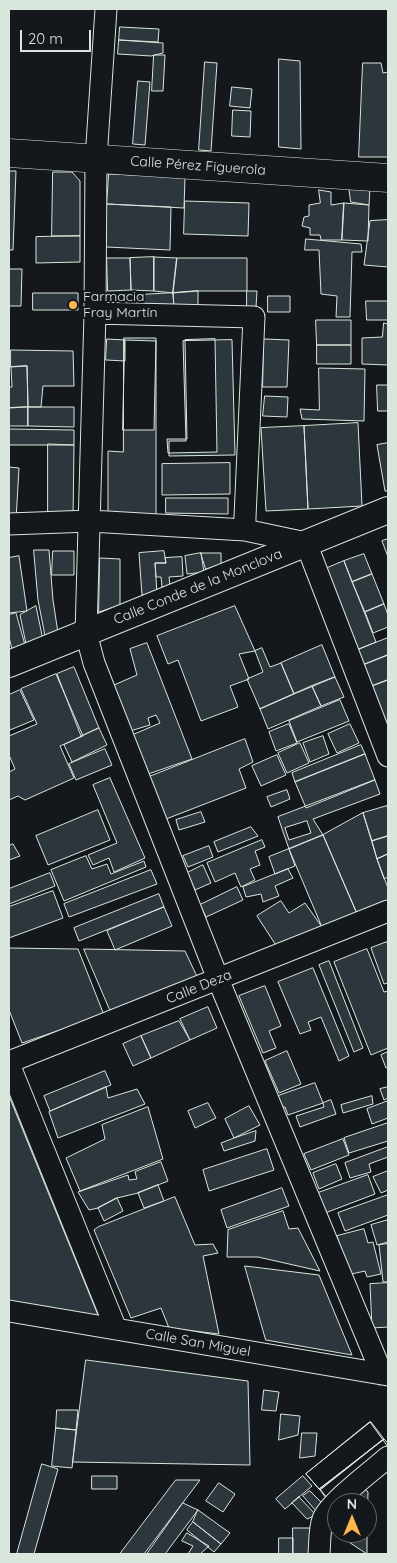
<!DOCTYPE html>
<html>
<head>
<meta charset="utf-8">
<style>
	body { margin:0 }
	#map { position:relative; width:397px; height:1563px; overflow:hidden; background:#14181c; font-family:Quicksand,sans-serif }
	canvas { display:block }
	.frame { position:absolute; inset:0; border:10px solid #d8e6dc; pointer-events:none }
	.north { position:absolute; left:327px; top:1493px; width:50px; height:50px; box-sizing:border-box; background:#14181c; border:1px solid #626a69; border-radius:50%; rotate:0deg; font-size:14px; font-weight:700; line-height:20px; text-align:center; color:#d8e6dc }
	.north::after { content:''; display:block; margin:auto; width:18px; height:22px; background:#ffb74d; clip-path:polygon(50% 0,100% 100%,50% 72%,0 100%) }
	.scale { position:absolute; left:20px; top:30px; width:71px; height:22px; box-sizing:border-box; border:2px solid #d8e6dc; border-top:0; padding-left:6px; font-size:15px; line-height:18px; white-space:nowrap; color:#d8e6dc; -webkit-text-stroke:4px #14181c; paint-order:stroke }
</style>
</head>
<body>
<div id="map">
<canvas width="397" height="1563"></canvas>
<div class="frame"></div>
<div class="north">N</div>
<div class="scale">20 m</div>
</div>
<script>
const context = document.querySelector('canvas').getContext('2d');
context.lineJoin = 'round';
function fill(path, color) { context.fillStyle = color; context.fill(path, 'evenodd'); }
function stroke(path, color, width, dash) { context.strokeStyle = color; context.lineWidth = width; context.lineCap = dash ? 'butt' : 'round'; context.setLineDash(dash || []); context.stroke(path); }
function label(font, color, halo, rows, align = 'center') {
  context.font = font + ' Quicksand,sans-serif'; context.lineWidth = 4; context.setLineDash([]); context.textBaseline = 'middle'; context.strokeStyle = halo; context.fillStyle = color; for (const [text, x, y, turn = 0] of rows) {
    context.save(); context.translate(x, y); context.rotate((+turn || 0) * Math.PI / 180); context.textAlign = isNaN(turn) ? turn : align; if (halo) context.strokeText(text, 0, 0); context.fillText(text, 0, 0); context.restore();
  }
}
const building = new Path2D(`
	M 120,27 L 159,29 L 158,42 L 119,40 Z
	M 119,40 L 163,43 L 163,53 L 151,56 L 118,54 Z
	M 154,55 L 165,55 L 163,91 L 152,91 Z
	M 279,59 L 300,61 L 301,149 L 279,147 Z
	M 205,62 L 217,63 L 211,151 L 199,150 Z
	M 363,63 L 381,63 L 383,73 L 388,72 L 388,157 L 359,157 Z
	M 138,81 L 150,82 L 145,145 L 133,144 Z
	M 232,87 L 252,89 L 250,108 L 230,106 Z
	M 233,110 L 251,111 L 250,137 L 232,136 Z
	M 9,171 L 16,171 L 13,250 L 9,250 Z
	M 53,172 L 72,172 L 80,181 L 80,236 L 52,236 Z
	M 109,174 L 185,177 L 184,208 L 107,204 Z
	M 349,187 L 370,188 L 369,205 L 351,202 Z
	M 319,190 L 331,192 L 331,205 L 344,203 L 342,240 L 321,240 L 320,235 L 310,235 L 310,228 L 302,226 L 304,217 L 309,216 L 309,205 L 320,203 Z
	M 185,201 L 249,203 L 248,236 L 184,234 Z
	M 344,203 L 369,205 L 368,241 L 342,240 Z
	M 107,204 L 171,207 L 170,250 L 106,247 Z
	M 388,220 L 388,267 L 364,265 L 370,221 Z
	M 80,236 L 80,262 L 36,263 L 36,237 Z
	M 306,239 L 361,244 L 362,252 L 352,252 L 350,317 L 336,317 L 337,296 L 321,294 L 319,250 L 305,250 Z
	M 154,257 L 154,291 L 131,290 L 130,258 Z
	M 154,257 L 177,258 L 173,293 L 154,291 Z
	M 107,258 L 130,258 L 131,290 L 108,291 Z
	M 177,258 L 247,258 L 247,291 L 198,291 L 173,293 Z
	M 9,269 L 22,269 L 21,306 L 9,306 Z
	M 198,291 L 198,310 L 174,308 L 173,293 Z
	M 247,291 L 257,291 L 256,307 L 247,307 Z
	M 33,293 L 78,293 L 78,310 L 33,310 Z
	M 173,293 L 174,308 L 140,310 L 139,295 Z
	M 268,296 L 290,296 L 290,312 L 268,312 Z
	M 366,301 L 388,301 L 388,320 L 367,320 Z
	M 316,320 L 351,320 L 351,345 L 317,345 Z
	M 384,323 L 388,324 L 388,365 L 362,364 L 362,338 L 382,337 Z
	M 124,338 L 156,338 L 156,517 L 108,517 L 108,451 L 123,452 Z
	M 107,339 L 125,340 L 125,361 L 106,360 Z
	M 215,339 L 217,452 L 168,453 L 167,439 L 187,439 L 185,340 Z
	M 264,339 L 289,340 L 287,387 L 263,387 Z
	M 125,340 L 156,341 L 154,430 L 123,430 Z
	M 232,340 L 235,455 L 169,456 L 169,441 L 186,441 L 183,341 Z
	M 317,345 L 351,345 L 351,364 L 317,364 Z
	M 11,350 L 73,351 L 74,386 L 43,386 L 41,407 L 28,407 L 27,366 L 11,367 Z
	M 27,366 L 28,407 L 9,408 L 9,387 L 12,387 L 11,367 Z
	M 319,368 L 365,369 L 364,421 L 302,419 L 300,409 L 319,410 Z
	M 377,385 L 388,385 L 388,411 L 378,411 Z
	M 265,396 L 288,397 L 287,417 L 263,416 Z
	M 28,407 L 28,426 L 9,426 L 9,408 Z
	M 28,407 L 74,407 L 74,427 L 28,426 Z
	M 358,423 L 362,506 L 308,509 L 304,426 Z
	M 304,426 L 308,509 L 266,511 L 261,428 Z
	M 9,429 L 74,430 L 74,445 L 9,445 Z
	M 388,443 L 388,491 L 385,491 L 377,445 Z
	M 48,444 L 74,445 L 73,519 L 48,519 Z
	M 230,463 L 230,494 L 162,495 L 162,464 Z
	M 9,467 L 19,468 L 16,520 L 9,519 Z
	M 166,498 L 228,498 L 228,514 L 166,513 Z
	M 388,539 L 388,557 L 382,541 Z
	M 34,550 L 49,550 L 53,600 L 58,633 L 45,636 L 38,600 Z
	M 53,551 L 74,551 L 74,575 L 52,575 Z
	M 164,551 L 166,563 L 155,563 L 157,594 L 142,595 L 139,553 Z
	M 201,553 L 204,572 L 187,574 L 185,556 Z
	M 201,553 L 221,553 L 221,565 L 206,569 Z
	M 364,554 L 372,574 L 352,582 L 344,561 Z
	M 19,556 L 27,611 L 9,613 L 9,558 Z
	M 182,557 L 183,576 L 169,577 L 170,586 L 162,587 L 161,577 L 156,577 L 155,563 L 166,563 L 165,558 Z
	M 100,558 L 120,559 L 120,605 L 99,612 Z
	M 344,561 L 376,642 L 357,650 L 325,569 Z
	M 372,574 L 384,604 L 365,612 L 352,582 Z
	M 384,604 L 388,615 L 388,627 L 373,633 L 365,612 Z
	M 36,606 L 43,640 L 26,644 L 20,615 Z
	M 235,606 L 255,651 L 239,654 L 249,679 L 230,686 L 238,707 L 201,721 L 178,660 L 168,664 L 157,636 Z
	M 16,613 L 25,645 L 12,649 L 9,637 L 9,615 Z
	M 388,638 L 388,655 L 363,665 L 357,650 Z
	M 147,643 L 192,759 L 148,774 L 132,735 L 160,723 L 156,715 L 148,718 L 150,725 L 130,731 L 114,685 L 137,675 L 130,649 Z
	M 322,645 L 335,677 L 294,694 L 281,663 Z
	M 262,648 L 270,667 L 281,663 L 294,694 L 260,709 L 247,679 L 263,672 L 255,651 Z
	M 388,655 L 388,680 L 372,686 L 363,665 Z
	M 74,667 L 99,728 L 81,736 L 57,674 Z
	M 56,674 L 83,736 L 60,746 L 74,778 L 25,800 L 18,796 L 9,800 L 9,772 L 15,769 L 9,755 L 9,736 L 37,724 L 21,689 Z
	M 335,677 L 344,697 L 321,706 L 312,686 Z
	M 388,680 L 388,722 L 386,723 L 372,686 Z
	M 312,686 L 321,706 L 268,729 L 260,709 Z
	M 20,690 L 34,720 L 10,730 L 9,726 L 9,695 Z
	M 340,700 L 349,721 L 297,742 L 289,721 Z
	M 289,724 L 297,743 L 276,751 L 269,732 Z
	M 350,724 L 359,743 L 337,753 L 328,734 Z
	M 99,728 L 107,745 L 72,762 L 64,745 Z
	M 323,736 L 329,754 L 310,762 L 303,743 Z
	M 245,739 L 253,762 L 239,769 L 246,788 L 166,819 L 149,777 Z
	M 300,743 L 309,763 L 287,773 L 278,753 Z
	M 361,745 L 365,754 L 295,782 L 292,773 Z
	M 105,749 L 112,765 L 76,780 L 69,764 Z
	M 365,754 L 375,780 L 306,808 L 295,782 Z
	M 277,755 L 286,775 L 261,786 L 252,766 Z
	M 110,778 L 145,858 L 114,872 L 109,858 L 93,865 L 88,855 L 117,843 L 93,785 Z
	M 375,780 L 380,794 L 313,819 L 323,835 L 289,849 L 278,817 Z
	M 287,790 L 290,799 L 271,807 L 267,797 Z
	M 387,806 L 388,810 L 388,836 L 372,841 L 363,813 Z
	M 98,810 L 110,840 L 48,865 L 36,836 Z
	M 201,812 L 205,822 L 179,830 L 176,820 Z
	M 363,813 L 377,859 L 388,888 L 388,906 L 358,916 L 323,835 Z
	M 307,821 L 311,833 L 289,840 L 285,828 Z
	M 251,827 L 258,836 L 218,852 L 214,842 Z
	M 323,835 L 358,916 L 324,932 L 289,849 Z
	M 388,836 L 388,854 L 377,859 L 372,841 Z
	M 262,840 L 265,847 L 255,851 L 260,865 L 250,869 L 255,880 L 241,887 L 235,873 L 215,882 L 207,863 Z
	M 13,844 L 20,856 L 9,860 L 9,846 Z
	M 209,846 L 213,857 L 188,867 L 183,856 Z
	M 289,849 L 295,866 L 275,874 L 269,857 Z
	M 388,854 L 388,877 L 384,879 L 377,859 Z
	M 86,856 L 92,869 L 107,864 L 111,874 L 144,861 L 146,867 L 64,901 L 51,870 Z
	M 203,865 L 211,883 L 195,890 L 187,873 Z
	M 288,869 L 293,878 L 275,886 L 279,896 L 263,902 L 261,894 L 246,897 L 243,887 Z
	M 151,870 L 157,884 L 69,917 L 64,904 Z
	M 50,873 L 55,886 L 9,904 L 9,889 Z
	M 237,887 L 243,900 L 206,917 L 200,905 Z
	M 53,891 L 63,918 L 9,938 L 9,907 Z
	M 159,894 L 164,907 L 79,941 L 74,928 Z
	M 281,901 L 289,913 L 305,903 L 322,927 L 281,953 L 257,916 Z
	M 164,907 L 172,926 L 115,950 L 107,931 Z
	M 387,942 L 388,946 L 388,983 L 384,984 L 371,948 Z
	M 9,948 L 78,949 L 104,1015 L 22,1043 L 9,1010 Z
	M 84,949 L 185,951 L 200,983 L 111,1012 Z
	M 367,949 L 384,992 L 388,991 L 388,1048 L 371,1055 L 334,962 Z
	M 329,961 L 363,1048 L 354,1052 L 319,965 Z
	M 313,968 L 349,1056 L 339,1061 L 321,1017 L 308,1022 L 311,1030 L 300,1034 L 278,982 Z
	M 265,986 L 281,1026 L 269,1031 L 276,1048 L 263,1053 L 239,996 Z
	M 208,1007 L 217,1028 L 190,1040 L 180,1019 Z
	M 179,1021 L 190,1040 L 151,1058 L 141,1036 Z
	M 141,1036 L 151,1058 L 133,1066 L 123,1044 Z
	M 287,1051 L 301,1084 L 279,1093 L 265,1061 Z
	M 388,1052 L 388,1067 L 386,1068 L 381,1055 Z
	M 105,1071 L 111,1085 L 50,1111 L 44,1096 Z
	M 315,1083 L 323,1103 L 288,1115 L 285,1107 L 282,1107 L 278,1096 Z
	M 106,1087 L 108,1098 L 137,1089 L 145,1104 L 58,1138 L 49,1112 Z
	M 388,1087 L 388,1098 L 384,1100 L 380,1089 Z
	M 9,1096 L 100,1320 L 9,1304 Z
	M 372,1096 L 373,1104 L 343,1113 L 341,1105 Z
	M 331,1100 L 336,1114 L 300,1127 L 296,1116 L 324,1107 L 323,1103 Z
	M 388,1101 L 388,1118 L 372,1124 L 367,1109 Z
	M 208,1103 L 216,1118 L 195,1128 L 188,1111 Z
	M 249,1106 L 260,1125 L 234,1138 L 225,1119 Z
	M 148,1107 L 163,1159 L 80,1191 L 66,1158 L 105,1139 L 102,1125 Z
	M 388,1123 L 388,1141 L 349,1153 L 344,1138 Z
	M 256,1131 L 255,1141 L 224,1151 L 221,1143 L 234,1138 Z
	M 343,1139 L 349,1155 L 311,1170 L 304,1154 Z
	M 388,1147 L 388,1157 L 369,1164 L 371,1172 L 350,1178 L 345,1163 Z
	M 267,1149 L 274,1170 L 209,1191 L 203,1170 Z
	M 161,1162 L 168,1181 L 138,1193 L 117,1198 L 98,1208 L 89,1210 L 78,1192 L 128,1175 L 129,1180 L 137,1179 L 135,1172 Z
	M 336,1164 L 342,1179 L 319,1189 L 313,1173 Z
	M 388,1171 L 388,1190 L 381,1193 L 373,1177 Z
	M 368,1175 L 375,1194 L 325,1213 L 318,1193 Z
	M 158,1185 L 164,1201 L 144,1208 L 138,1193 Z
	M 282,1188 L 289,1206 L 227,1228 L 221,1210 Z
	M 388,1195 L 388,1215 L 345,1231 L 338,1213 Z
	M 175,1197 L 195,1245 L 213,1244 L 218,1253 L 203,1256 L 219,1334 L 169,1328 L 161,1308 L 131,1318 L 94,1230 L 98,1227 Z
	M 117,1198 L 123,1211 L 104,1221 L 98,1208 Z
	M 283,1211 L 289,1229 L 298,1228 L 320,1271 L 258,1257 L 227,1257 L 228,1230 Z
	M 388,1220 L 388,1242 L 377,1245 L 371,1225 Z
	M 364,1229 L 368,1243 L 373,1242 L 381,1274 L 367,1277 L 365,1271 L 347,1275 L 337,1236 Z
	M 388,1244 L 388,1282 L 383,1282 L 379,1245 Z
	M 245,1266 L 319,1275 L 352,1355 L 266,1340 Z
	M 388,1283 L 388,1327 L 372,1328 L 370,1284 Z
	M 86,1360 L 248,1381 L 250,1465 L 73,1462 Z
	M 264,1390 L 279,1392 L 276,1411 L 262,1410 Z
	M 57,1410 L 78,1410 L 76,1430 L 56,1428 Z
	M 281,1414 L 300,1416 L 298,1435 L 279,1440 Z
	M 370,1422 L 383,1440 L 319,1489 L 306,1474 Z
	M 371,1422 L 384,1439 L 320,1490 L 306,1474 Z
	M 56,1428 L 76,1430 L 72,1468 L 52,1466 Z
	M 302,1433 L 317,1433 L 315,1456 L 300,1458 Z
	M 384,1439 L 388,1443 L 388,1456 L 330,1503 L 320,1490 Z
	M 383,1440 L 388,1447 L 331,1503 L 320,1489 Z
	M 42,1464 L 58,1469 L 34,1554 L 17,1554 Z
	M 92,1476 L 117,1476 L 117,1489 L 92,1489 Z
	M 303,1476 L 312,1486 L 285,1509 L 276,1499 Z
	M 176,1480 L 200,1480 L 144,1554 L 120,1554 Z
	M 219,1483 L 235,1494 L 223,1512 L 206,1501 Z
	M 365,1489 L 368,1492 L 367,1529 L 367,1503 L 353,1503 Z
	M 310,1491 L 325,1506 L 316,1511 L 303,1496 Z
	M 299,1497 L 316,1515 L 307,1519 L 292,1503 Z
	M 183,1503 L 198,1510 L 165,1554 L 147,1554 Z
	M 198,1510 L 230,1533 L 221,1544 L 193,1522 Z
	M 337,1521 L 337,1533 L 367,1533 L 367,1554 L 329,1529 Z
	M 193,1522 L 221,1544 L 214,1552 L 187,1530 Z
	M 293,1528 L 310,1528 L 311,1554 L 293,1554 Z
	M 187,1533 L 209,1546 L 200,1554 L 188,1554 L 193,1546 L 182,1541 Z
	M 279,1538 L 293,1538 L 293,1554 L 279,1554 Z`);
const minor = new Path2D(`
	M 106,9 L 96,159 L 95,313 L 86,633 L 94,663 L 218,979 L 382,1374
	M 95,313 L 254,317 L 245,517 L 245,530
	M 9,524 L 90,521 L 245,530 L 306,543 L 388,756
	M 9,1062 L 388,911
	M 9,1064 L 116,1329
	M 9,1311 L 388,1375
	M 319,1554 C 320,1543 319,1530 323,1519 C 329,1503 373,1470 388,1457`);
const tertiary = new Path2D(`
	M 9,664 L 388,510`);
const secondary = new Path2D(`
	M 9,153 L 388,178`);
const markers = [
	[73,305,5,"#ffb74d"]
];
const streetNames = [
	["Calle Pérez Figuerola",198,166,4],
	["Calle Conde de la Monclova",198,587,-22],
	["Calle Deza",199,987,-22],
	["Calle San Miguel",198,1343,10]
];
const poiNames = [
	["Farmacia",83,297],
	["Fray Martín",83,313]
];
fill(building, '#2c363c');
stroke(building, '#d8e6dc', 1);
stroke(minor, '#d8e6dc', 23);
stroke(tertiary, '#d8e6dc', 28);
stroke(secondary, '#d8e6dc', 29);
stroke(minor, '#14181c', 21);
stroke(tertiary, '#14181c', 26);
stroke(secondary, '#14181c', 28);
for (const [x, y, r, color] of markers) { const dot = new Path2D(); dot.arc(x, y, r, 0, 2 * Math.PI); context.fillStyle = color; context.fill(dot); stroke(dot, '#14181c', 2); }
label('14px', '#d8e6dc', '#14181c', streetNames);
label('14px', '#d8e6dc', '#14181c', poiNames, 'left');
</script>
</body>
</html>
